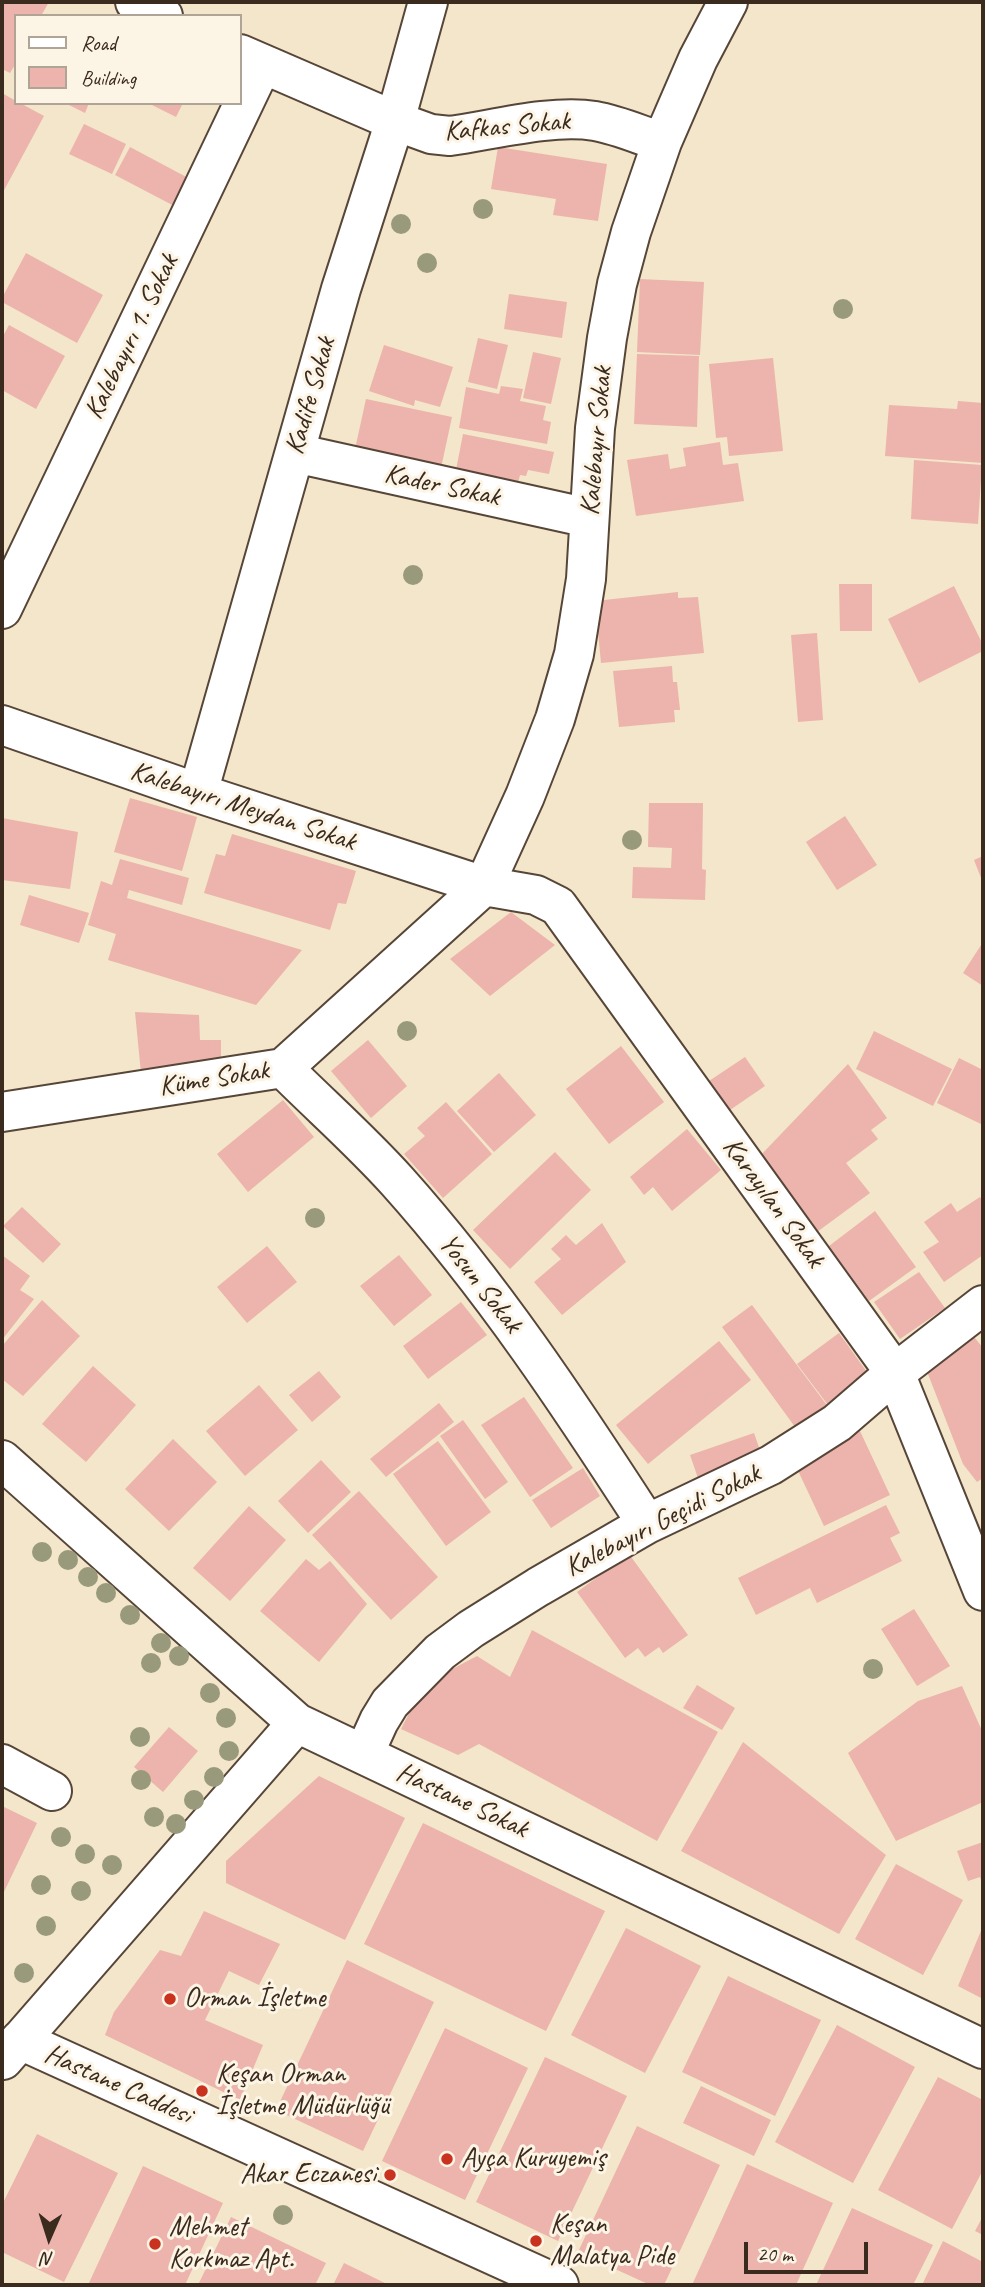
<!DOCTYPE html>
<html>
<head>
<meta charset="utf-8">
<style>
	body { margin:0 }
	#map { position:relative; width:985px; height:2287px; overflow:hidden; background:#f3e6ca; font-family:Caveat,sans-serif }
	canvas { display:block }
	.frame { position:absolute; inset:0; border:4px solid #3b2a1e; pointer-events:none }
	.legend { position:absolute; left:14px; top:14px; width:228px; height:91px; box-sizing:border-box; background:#fcf5e5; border:2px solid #afa495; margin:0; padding:9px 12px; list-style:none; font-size:21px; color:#3b2a1e }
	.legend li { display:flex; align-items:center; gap:14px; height:35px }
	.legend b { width:35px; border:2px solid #afa495 }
	.north { position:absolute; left:14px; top:2203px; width:70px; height:70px; -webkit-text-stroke:5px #fcf5e5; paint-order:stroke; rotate:183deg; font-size:19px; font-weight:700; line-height:28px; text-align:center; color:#3b2a1e }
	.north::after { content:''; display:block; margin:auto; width:24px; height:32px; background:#3b2a1e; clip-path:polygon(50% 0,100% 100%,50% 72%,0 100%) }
	.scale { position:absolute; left:744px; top:2242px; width:124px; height:32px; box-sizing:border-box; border:4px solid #3b2a1e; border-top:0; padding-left:9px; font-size:21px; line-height:24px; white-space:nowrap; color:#3b2a1e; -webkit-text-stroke:5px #fcf5e5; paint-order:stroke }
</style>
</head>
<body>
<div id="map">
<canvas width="985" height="2287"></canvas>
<div class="frame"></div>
<ul class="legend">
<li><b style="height:9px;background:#fff"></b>Road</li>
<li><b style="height:19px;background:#ecb4ac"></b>Building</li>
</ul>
<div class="north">N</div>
<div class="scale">20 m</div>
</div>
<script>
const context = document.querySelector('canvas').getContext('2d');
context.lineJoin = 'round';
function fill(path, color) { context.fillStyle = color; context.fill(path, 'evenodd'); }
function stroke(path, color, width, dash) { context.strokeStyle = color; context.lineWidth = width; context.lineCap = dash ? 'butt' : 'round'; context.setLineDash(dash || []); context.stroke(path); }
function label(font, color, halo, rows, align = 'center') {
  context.font = font + ' Caveat,sans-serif'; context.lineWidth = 6; context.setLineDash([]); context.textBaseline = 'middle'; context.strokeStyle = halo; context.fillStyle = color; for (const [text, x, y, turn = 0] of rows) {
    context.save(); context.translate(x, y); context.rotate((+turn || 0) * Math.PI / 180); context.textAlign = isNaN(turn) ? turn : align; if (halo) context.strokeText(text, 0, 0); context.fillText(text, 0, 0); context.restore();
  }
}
const building = new Path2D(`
	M 2,2 L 49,2 L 41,16 L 16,16 L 16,63 L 10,73 L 2,69 Z
	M 2,93 L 16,101 L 16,103 L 20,103 L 44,116 L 2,194 Z
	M 65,103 L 89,103 L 85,113 Z
	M 148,103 L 183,103 L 176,117 Z
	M 84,124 L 126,144 L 112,174 L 69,154 Z
	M 130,147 L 192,180 L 178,208 L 115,175 Z
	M 498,147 L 607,164 L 598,221 L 553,215 L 556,199 L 491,189 Z
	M 26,253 L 103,295 L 77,343 L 2,302 L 2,298 Z
	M 640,279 L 704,282 L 700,355 L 637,352 Z
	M 509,294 L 567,302 L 562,338 L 504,329 Z
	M 9,325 L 65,356 L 36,409 L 2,390 L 2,338 Z
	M 478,338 L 508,345 L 497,389 L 468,382 Z
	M 384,345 L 453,367 L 440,407 L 415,400 L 414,406 L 369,391 Z
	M 533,352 L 561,358 L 551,404 L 523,398 Z
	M 637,354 L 699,356 L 697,427 L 634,424 Z
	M 773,358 L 783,451 L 729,456 L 727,437 L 716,438 L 709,364 Z
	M 501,386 L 523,389 L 520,401 L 546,406 L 543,420 L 551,422 L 547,444 L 459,428 L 466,387 L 499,394 Z
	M 366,399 L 452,417 L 441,468 L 355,449 Z
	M 958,401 L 983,403 L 983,463 L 885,456 L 889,405 L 957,409 Z
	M 463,434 L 554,452 L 549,474 L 528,470 L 526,476 L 520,475 L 518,483 L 456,470 Z
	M 720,442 L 723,465 L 738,463 L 744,501 L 636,516 L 627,460 L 668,454 L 670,469 L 686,466 L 683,448 Z
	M 914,460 L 982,465 L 978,524 L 911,519 Z
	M 839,584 L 872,584 L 872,631 L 840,631 Z
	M 954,586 L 983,645 L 983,651 L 919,683 L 888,619 Z
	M 678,592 L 678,598 L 698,597 L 704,653 L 601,663 L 595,601 Z
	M 817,633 L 823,720 L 798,722 L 791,635 Z
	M 672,666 L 673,682 L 677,682 L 680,710 L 674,710 L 675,722 L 619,727 L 613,671 Z
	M 130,798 L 197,817 L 182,871 L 114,852 Z
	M 649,803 L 703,803 L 702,869 L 706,870 L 705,900 L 632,898 L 633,867 L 671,868 L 672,848 L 648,847 Z
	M 845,816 L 877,865 L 837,890 L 806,842 Z
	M 2,818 L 78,832 L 70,889 L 2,880 Z
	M 232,834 L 356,871 L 346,904 L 338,903 L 330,930 L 204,893 L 216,854 L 225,856 Z
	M 983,856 L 983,883 L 974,860 Z
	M 120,859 L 189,878 L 182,905 L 129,890 L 127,898 L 302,950 L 256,1005 L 108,960 L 116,934 L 88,925 L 101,881 L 112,885 Z
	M 29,895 L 89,913 L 79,943 L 20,925 Z
	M 511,912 L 555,945 L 490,996 L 450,959 Z
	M 983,942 L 983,986 L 963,973 Z
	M 135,1012 L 199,1015 L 200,1040 L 221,1040 L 221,1062 L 141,1073 Z
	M 874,1031 L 952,1069 L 933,1106 L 856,1069 Z
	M 368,1040 L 407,1086 L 371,1118 L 331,1071 Z
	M 621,1046 L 664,1102 L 609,1144 L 566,1089 Z
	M 745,1057 L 765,1086 L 730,1110 L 709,1081 Z
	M 959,1058 L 983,1070 L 983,1119 L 981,1124 L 937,1103 Z
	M 848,1064 L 887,1118 L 871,1130 L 878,1139 L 846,1163 L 870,1193 L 817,1232 L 759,1157 Z
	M 499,1073 L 536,1115 L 494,1152 L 457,1111 Z
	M 283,1100 L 314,1137 L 248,1192 L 217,1154 Z
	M 446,1102 L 492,1154 L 443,1198 L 404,1154 L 425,1136 L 417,1128 Z
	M 687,1129 L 721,1170 L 672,1211 L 653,1187 L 644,1195 L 630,1177 Z
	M 555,1152 L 591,1190 L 510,1269 L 473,1230 Z
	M 980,1197 L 983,1202 L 983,1255 L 944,1282 L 923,1252 L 939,1242 L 924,1222 L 951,1203 L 957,1212 Z
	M 22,1207 L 61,1244 L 43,1263 L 3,1226 Z
	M 875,1211 L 916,1267 L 869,1301 L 829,1246 Z
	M 602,1223 L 626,1262 L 562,1315 L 534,1282 L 561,1259 L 551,1249 L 566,1235 L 576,1245 Z
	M 267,1246 L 297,1282 L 247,1323 L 217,1287 Z
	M 2,1255 L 30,1276 L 20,1290 L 34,1299 L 2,1340 Z
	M 399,1255 L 432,1295 L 394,1326 L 360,1286 Z
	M 919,1272 L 945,1308 L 900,1339 L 874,1302 Z
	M 42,1300 L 80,1336 L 23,1396 L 2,1379 L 2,1346 Z
	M 461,1302 L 487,1335 L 428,1379 L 403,1346 Z
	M 752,1305 L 829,1408 L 798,1431 L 722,1327 Z
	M 839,1333 L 872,1379 L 831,1409 L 797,1364 Z
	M 971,1333 L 983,1348 L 983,1478 L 977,1482 L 963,1464 L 926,1369 Z
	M 719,1341 L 751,1380 L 648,1464 L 616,1425 Z
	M 93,1366 L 136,1405 L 86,1462 L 42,1424 Z
	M 319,1371 L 341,1397 L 312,1422 L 289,1395 Z
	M 259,1385 L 298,1430 L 245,1476 L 206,1431 Z
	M 524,1397 L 573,1468 L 530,1497 L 481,1425 Z
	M 439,1403 L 454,1422 L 386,1477 L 370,1459 Z
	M 463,1420 L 508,1482 L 485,1499 L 440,1436 Z
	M 859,1429 L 890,1495 L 824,1526 L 793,1460 Z
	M 754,1433 L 763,1459 L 699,1481 L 690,1455 Z
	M 173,1439 L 217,1482 L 169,1531 L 125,1489 Z
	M 438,1441 L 491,1512 L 446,1546 L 393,1474 Z
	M 321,1460 L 351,1492 L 308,1533 L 278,1501 Z
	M 583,1468 L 600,1496 L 551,1528 L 532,1500 Z
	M 359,1491 L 438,1577 L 391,1620 L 312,1535 Z
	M 886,1505 L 900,1533 L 890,1538 L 902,1561 L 817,1603 L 810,1588 L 756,1615 L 738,1578 Z
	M 249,1506 L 286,1540 L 230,1601 L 193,1568 Z
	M 629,1554 L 688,1635 L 663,1653 L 659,1647 L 645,1657 L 638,1648 L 625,1658 L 577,1592 Z
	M 306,1559 L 319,1570 L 330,1561 L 367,1604 L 319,1662 L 260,1611 Z
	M 914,1609 L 950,1666 L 917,1686 L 881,1629 Z
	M 532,1630 L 718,1732 L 657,1841 L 479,1744 L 458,1755 L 401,1729 L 424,1684 L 477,1656 L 510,1677 Z
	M 697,1685 L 735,1708 L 722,1730 L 683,1708 Z
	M 962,1686 L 983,1733 L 983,1802 L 896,1841 L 848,1753 L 918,1701 Z
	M 169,1727 L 198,1751 L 163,1792 L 134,1767 Z
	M 743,1742 L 886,1855 L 839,1934 L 681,1851 Z
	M 319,1776 L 405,1818 L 345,1940 L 226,1883 L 226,1861 Z
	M 2,1806 L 37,1823 L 2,1896 Z
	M 423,1823 L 605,1911 L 546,2031 L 364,1944 Z
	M 983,1842 L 983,1886 L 980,1877 L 968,1881 L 957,1851 Z
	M 896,1864 L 963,1900 L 923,1975 L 855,1939 Z
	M 204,1911 L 280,1944 L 259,1985 L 229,1971 L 205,2020 L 263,2045 L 240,2100 L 105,2035 L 114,2012 L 160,1950 L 181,1956 Z
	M 983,1926 L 983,1999 L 958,1986 Z
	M 626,1928 L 701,1966 L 645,2073 L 571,2035 Z
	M 347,1960 L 434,2002 L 363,2151 L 276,2110 Z
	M 728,1976 L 821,2020 L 775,2116 L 682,2072 Z
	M 837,2025 L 915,2067 L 853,2183 L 775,2142 Z
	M 445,2028 L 528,2068 L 465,2200 L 382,2161 Z
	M 545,2057 L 627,2096 L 558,2241 L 476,2202 Z
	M 938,2077 L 983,2100 L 983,2170 L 952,2229 L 878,2190 Z
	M 701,2086 L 771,2120 L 754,2156 L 683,2123 Z
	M 637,2126 L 720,2165 L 664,2285 L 650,2285 L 578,2252 Z
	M 37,2134 L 118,2173 L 64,2282 L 2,2252 L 2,2205 Z
	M 747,2164 L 833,2203 L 796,2285 L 692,2285 Z
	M 143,2166 L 223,2203 L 185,2285 L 88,2285 Z
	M 852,2208 L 933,2245 L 913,2285 L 816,2285 Z
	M 983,2216 L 983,2235 L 975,2231 Z
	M 231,2217 L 326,2263 L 315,2285 L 198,2285 Z
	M 943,2241 L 983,2262 L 983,2285 L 922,2285 Z
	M 344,2263 L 389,2285 L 333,2285 Z`);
const minor = new Path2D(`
	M 135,2 L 163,16
	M 240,54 L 395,121 L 431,134 L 450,136 C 493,130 552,114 595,121 C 618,125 640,135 662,142
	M 295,453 L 589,518
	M 2,609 L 262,65
	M 2,725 L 198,793 L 484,886 L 536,895 L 558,906 L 895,1373 L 983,1591
	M 198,793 L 341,289 L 395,121 L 428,2
	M 283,1068 C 321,1106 361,1141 397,1181 C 492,1287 570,1405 647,1524
	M 2,1112 L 283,1068 L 484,886 L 525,796 L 555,719 L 574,654 L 586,579 L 595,428 L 607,338 L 617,284 L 631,232 L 662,142 L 698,59 L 728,2
	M 2,1460 L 297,1723 L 983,2049
	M 364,1754 L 379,1721 L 390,1703 L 440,1652 L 471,1629 L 538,1587 L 647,1524 L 771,1465 L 837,1423 L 895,1373 L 983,1305
	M 2,1764 L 52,1791
	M 3,2060 L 297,1723`);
const major = new Path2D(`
	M 20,2040 L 559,2285`);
const trees = [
	[483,209],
	[401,224],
	[427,263],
	[843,309],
	[413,575],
	[632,840],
	[407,1031],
	[315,1218],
	[42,1552],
	[68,1560],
	[88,1577],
	[106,1593],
	[130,1615],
	[161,1643],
	[179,1656],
	[151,1663],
	[873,1669],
	[210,1693],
	[226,1718],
	[140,1737],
	[229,1751],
	[214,1777],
	[141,1780],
	[194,1800],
	[154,1817],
	[176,1824],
	[61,1837],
	[85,1854],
	[112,1865],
	[41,1885],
	[81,1891],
	[46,1926],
	[24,1973],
	[283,2215]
];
const markers = [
	[170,1999,7,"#c8321e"],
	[202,2091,7,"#c8321e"],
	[447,2159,7,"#c8321e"],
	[390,2175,7,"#c8321e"],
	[536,2241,7,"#c8321e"],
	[155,2244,7,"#c8321e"]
];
const streetNames = [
	["Kafkas Sokak",507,127,-5],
	["Kalebayırı 1. Sokak",132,337,-64],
	["Kadife Sokak",311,396,-74],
	["Kalebayır Sokak",597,441,-85],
	["Kader Sokak",442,486,12],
	["Kalebayırı Meydan Sokak",243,807,18],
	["Küme Sokak",214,1079,-9],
	["Karayılan Sokak",773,1203,54],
	["Yosun Sokak",480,1284,52],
	["Kalebayırı Geçidi Sokak",663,1521,-27],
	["Hastane Sokak",462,1801,25],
	["Hastane Caddesi",118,2085,24]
];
const poiNames = [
	["Orman İşletme",184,1999],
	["Keşan Orman",216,2075],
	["İşletme Müdürlüğü",216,2107],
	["Ayça Kuruyemiş",461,2159],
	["Akar Eczanesi",376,2175,"right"],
	["Keşan",550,2225],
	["Malatya Pide",550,2257],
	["Mehmet",169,2228],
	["Korkmaz Apt.",169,2260]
];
fill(building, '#ecb4ac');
stroke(minor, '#574638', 42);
stroke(major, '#574638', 42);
stroke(minor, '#fff', 38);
stroke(major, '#fff', 38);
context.fillStyle = '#99997c';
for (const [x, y] of trees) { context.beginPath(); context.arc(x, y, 10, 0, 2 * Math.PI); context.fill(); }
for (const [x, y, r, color] of markers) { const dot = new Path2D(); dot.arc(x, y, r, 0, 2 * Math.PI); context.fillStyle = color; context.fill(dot); stroke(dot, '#fcf5e5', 2.5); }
label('28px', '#3b2a1e', '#fcf5e5', streetNames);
label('28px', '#3b2a1e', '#fcf5e5', poiNames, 'left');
</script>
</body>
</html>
